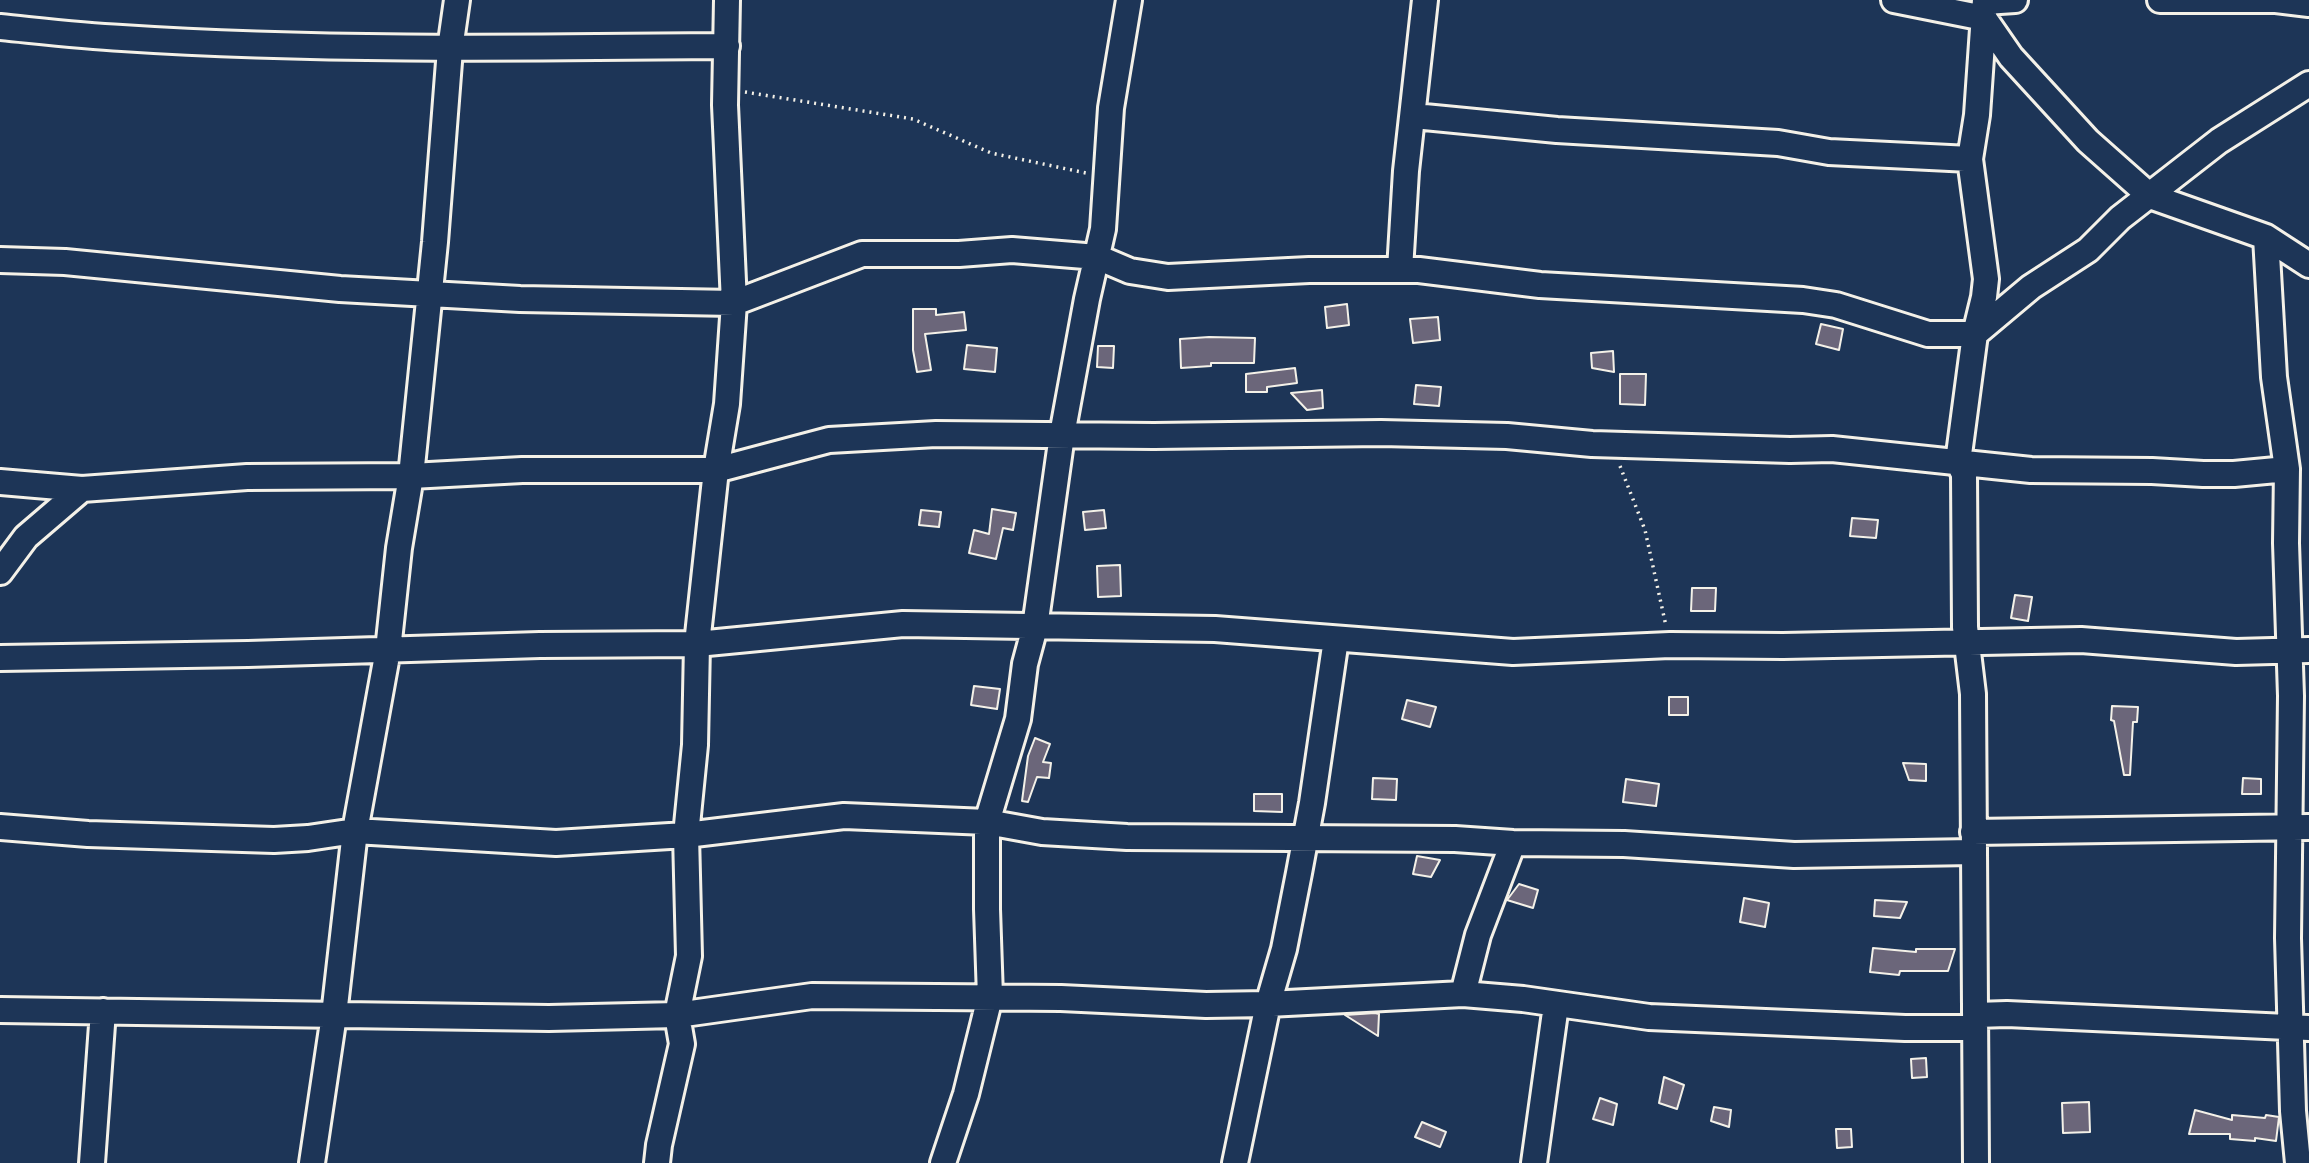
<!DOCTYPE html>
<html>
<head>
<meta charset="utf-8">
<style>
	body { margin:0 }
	canvas { display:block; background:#1d3557 }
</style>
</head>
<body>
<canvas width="2309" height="1163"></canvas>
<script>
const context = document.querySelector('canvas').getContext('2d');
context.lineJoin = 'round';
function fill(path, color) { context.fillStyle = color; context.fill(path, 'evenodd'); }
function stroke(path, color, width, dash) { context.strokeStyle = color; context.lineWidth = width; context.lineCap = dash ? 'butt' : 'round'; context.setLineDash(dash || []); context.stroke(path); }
const building = new Path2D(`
	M 1347,304 L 1349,325 L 1327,328 L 1325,307 Z
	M 913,309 L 936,309 L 936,315 L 964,312 L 966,330 L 925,334 L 931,370 L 917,372 L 913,350 Z
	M 1438,317 L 1440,340 L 1413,343 L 1410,319 Z
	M 1821,324 L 1843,329 L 1839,350 L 1816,344 Z
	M 1209,337 L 1255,338 L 1254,363 L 1211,363 L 1211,366 L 1181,368 L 1180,339 Z
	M 967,345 L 997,348 L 995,372 L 964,369 Z
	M 1098,346 L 1114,346 L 1113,368 L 1097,367 Z
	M 1613,351 L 1614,372 L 1592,368 L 1591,353 Z
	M 1295,368 L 1297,383 L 1267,387 L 1267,392 L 1246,392 L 1246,374 Z
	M 1620,374 L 1646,374 L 1645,405 L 1620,404 Z
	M 1416,385 L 1441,387 L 1439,406 L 1414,404 Z
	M 1322,390 L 1323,408 L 1307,410 L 1291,393 Z
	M 992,509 L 1016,513 L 1013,530 L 1003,528 L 996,559 L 969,553 L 974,530 L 989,534 Z
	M 921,510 L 941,512 L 939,527 L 919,525 Z
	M 1104,510 L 1106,528 L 1085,530 L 1083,512 Z
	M 1852,518 L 1878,520 L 1876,538 L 1850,536 Z
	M 1120,565 L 1121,596 L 1098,597 L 1097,566 Z
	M 1692,588 L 1716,588 L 1715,611 L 1691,611 Z
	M 2015,595 L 2032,597 L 2028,621 L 2011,618 Z
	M 974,686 L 1000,689 L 997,709 L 971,705 Z
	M 1669,697 L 1688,697 L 1688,715 L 1669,715 Z
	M 1407,700 L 1436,707 L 1430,727 L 1402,719 Z
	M 2112,706 L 2138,707 L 2137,722 L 2133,722 L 2130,775 L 2124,775 L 2114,721 L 2111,720 Z
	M 1035,738 L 1050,744 L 1043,762 L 1051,763 L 1049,778 L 1037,777 L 1028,802 L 1022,801 L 1028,756 Z
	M 1903,763 L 1926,764 L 1926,781 L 1909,780 Z
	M 1373,778 L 1397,779 L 1396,800 L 1372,799 Z
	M 2243,778 L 2261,779 L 2261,794 L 2242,794 Z
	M 1626,779 L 1659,784 L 1656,806 L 1623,802 Z
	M 1254,794 L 1282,794 L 1282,812 L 1254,811 Z
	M 1417,856 L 1440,860 L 1431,877 L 1413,874 Z
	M 1519,884 L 1538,890 L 1533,908 L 1507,900 Z
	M 1744,898 L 1769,903 L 1765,927 L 1740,922 Z
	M 1875,900 L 1907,902 L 1900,918 L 1874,916 Z
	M 1873,948 L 1916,952 L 1916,949 L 1955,949 L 1948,971 L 1900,971 L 1899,975 L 1870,972 Z
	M 1379,1014 L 1378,1036 L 1345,1015 L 1375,1013 Z
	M 1926,1058 L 1927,1077 L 1912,1078 L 1911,1059 Z
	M 1664,1077 L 1684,1085 L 1677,1109 L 1659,1103 Z
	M 1600,1098 L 1617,1104 L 1613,1125 L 1593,1119 Z
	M 2089,1102 L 2090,1132 L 2063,1133 L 2062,1103 Z
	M 1714,1107 L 1731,1110 L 1729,1127 L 1711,1121 Z
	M 2195,1110 L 2232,1120 L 2232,1115 L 2265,1118 L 2266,1115 L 2279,1117 L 2276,1141 L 2255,1138 L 2255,1141 L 2230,1139 L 2230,1134 L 2189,1134 Z
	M 1422,1122 L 1446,1132 L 1440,1147 L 1415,1137 Z
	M 1836,1129 L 1851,1129 L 1852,1147 L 1837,1148 Z`);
const path = new Path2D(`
	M 745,92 L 913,119 L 991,153 L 1086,173
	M 1620,466 L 1645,530 L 1666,626`);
const minor = new Path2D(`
	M 1894,0 L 1984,18 L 2011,57 L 2088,141 L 2150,196 L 2266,237 L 2309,265
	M 2160,0 L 2276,0 L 2309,4
	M 1985,2 L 2015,0
	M 0,27 C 40,31 81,36 122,38 C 323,51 525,48 727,46
	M 1414,116 L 1557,130 L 1778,143 L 1829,152 L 1970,159
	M 0,260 L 65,262 L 340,289 L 520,299 L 734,303 L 862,254 L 959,254 L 1012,250 L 1097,257 L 1130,271 L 1168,277 L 1309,270 L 1419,270 L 1540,285 L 1803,300 L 1836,305 L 1928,334 L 1975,334 L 2031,287 L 2088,250 L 2120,218 L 2219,141 L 2309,84
	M 1400,270 L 1406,171 L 1425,0
	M 2287,469 L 2286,543 L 2291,696 L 2288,938 L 2293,1111 L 2298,1163
	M 0,482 L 82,489 L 247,477 L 411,476 L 522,470 L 716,470 L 829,440 L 936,434 L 1154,436 L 1381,433 L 1507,436 L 1592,444 L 1790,450 L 1832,449 L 2031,470 L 2152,471 L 2203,474 L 2234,474 L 2287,469 L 2274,377 L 2266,237
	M 0,572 L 26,537 L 82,489
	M 0,658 L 248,654 L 540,645 L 697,644 L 903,624 L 1215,629 L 1513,652 L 1670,645 L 1783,646 L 2081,640 L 2236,652 L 2309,650
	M 0,827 L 88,834 L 274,840 L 308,838 L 355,831 L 556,843 L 686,835 L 844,816 L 987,822 L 1042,832 L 1127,837 L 1455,839 L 1513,843 L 1624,844 L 1794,855 L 1973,852
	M 1973,832 L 2309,827
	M 1463,994 L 1478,935 L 1513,843
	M 0,1010 L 549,1018 L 677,1015 L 812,996 L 1061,998 L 1206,1005 L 1268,1004 L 1463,994 L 1523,999 L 1649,1017 L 1905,1028 L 1975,1028
	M 1976,1015 L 2007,1014 L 2309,1028
	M 92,1163 L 103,1011
	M 312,1163 L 334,1015 L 355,831 L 388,650 L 399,548 L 411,476 L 435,242 L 450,49 L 457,0
	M 657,1163 L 659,1145 L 682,1044 L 677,1015 L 689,956 L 686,835 L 695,745 L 697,644 L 716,470 L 727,404 L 734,303 L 725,105 L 727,0
	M 943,1163 L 966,1094 L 990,997 L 987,909 L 987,822 L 1018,719 L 1025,664 L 1035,627 L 1062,435 L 1087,299 L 1103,229 L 1111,108 L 1129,0
	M 1235,1163 L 1268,1004 L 1284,949 L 1299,873 L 1312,803 L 1336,639
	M 1534,1163 L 1556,1005
	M 1976,1163 L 1973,694 L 1965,627 L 1964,474 L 1958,462 L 1975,334 L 1984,297 L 1986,279 L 1970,159 L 1977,115 L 1985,0`);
fill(building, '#6b667a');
stroke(building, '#f4f1e8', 2);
stroke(minor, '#f4f1e8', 30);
stroke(path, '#f4f1e8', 3.5, [2, 5]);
stroke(minor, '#1d3557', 24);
</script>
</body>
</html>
